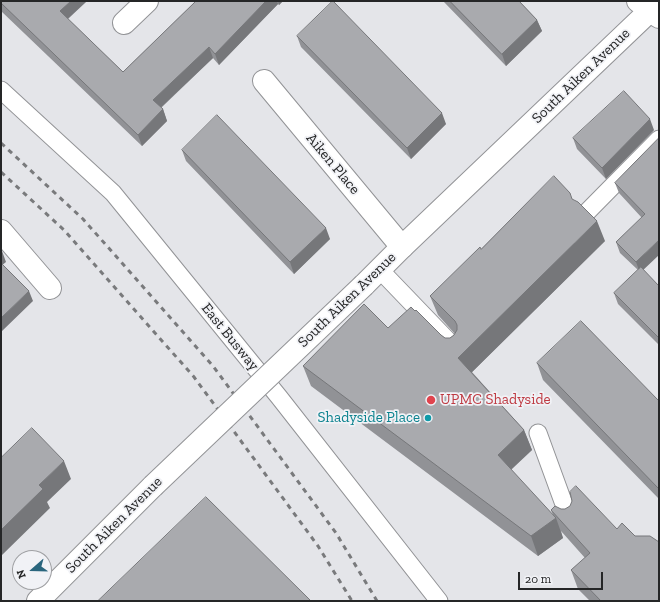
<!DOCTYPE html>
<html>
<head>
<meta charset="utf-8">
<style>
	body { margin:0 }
	#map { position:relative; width:660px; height:602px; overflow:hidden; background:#e4e5e9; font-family:"Zilla Slab",serif }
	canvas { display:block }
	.frame { position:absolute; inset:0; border:2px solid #252627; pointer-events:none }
	.north { position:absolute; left:12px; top:550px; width:40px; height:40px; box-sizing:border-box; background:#f1f2f6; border:1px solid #9fa0a3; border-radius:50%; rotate:250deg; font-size:11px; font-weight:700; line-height:16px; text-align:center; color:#252627 }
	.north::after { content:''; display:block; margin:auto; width:14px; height:18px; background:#2a667e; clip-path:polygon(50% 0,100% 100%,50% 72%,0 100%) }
	.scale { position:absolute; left:518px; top:572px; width:85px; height:18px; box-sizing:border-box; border:2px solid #252627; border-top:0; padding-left:5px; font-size:12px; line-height:14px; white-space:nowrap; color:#252627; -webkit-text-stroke:3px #f1f2f6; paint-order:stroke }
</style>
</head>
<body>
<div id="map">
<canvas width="660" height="602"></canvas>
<div class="frame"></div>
<div class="north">N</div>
<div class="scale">20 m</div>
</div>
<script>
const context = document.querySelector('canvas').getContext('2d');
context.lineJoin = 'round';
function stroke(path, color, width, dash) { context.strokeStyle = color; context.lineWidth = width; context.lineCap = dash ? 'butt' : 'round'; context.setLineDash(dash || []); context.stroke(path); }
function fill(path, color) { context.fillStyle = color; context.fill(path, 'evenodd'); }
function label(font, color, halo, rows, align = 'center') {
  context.font = font + ' "Zilla Slab",serif'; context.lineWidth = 3.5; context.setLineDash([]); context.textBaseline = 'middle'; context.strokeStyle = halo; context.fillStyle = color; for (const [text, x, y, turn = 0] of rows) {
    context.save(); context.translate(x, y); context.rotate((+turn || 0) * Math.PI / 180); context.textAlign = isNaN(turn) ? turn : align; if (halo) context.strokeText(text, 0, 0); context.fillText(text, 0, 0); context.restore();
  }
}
const service = new Path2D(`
	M 1,90 L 113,193 L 279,397 L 439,601
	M 587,212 L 659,139
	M 380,270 L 455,348
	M 538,433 L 569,518`);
const minor = new Path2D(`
	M 124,23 L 147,1
	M 264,81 L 402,247
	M 1,231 L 50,288`);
const tertiary = new Path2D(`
	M 638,1 L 659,17`);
const secondary = new Path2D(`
	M 364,285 L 402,247 L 659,2
	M 38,601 L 153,486`);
const rail = new Path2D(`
	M 1,143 L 83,219 L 213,366 L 336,533 L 377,601
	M 1,172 L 64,230 L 194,377 L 318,546 L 352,601`);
const secondaryBridge = new Path2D(`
	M 153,486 L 364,285`);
const wall = new Path2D(`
	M 1,1 L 87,1 L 68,19 L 123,72 L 196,1 L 283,1 L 279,5 L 278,4 L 219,65 L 213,58 L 161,108 L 163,109 L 167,121 L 142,146 L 1,11 Z
	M 443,1 L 519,1 L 537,20 L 542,31 L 506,66 Z
	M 297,36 L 446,124 L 411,159 L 301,47 Z
	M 654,130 L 606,179 L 577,149 L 573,138 Z
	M 659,138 L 643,270 L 659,286 L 659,345 L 618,304 L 614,293 L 638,270 L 620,253 L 616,242 L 642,218 L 619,193 L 615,183 Z
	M 182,150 L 330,239 L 294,274 L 186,161 Z
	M 605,241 L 472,372 L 524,430 L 532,450 L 511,470 L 553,515 L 551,510 L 659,601 L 590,601 L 578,589 L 571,570 L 585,558 L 561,531 L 563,538 L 538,556 L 311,386 L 303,366 L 388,328 L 415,311 L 441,335 L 445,338 L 450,338 L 454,335 L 455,334 L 438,315 L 430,296 L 481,249 Z
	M 537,363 L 659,401 L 659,499 L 543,380 Z`);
const shadedWall = new Path2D(`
	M 71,1 L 87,1 L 64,22 L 60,11 Z
	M 266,1 L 277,1 L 278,4 L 219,65 L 215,54 Z
	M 278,1 L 283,1 L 279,5 Z
	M 537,20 L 542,31 L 506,66 L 502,54 Z
	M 209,47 L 213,58 L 157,111 L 153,100 Z
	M 163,109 L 167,121 L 142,146 L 138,135 Z
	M 442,113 L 446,124 L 411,159 L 407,148 Z
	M 650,119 L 654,130 L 606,179 L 602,168 Z
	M 597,221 L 605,241 L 466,378 L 458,358 Z
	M 326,228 L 330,239 L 294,274 L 290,262 Z
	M 659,240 L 659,255 L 640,273 L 636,262 Z
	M 2,251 L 6,262 L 1,266 L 1,252 Z
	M 29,291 L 33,301 L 1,332 L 1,318 Z
	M 524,430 L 532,450 L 505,475 L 498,455 Z
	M 64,461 L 71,479 L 47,502 L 50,508 L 1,556 L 1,530 L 39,485 Z
	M 556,518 L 563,538 L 538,556 L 531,536 Z`);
const building = new Path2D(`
	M 1,1 L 71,1 L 60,11 L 123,72 L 196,1 L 266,1 L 215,54 L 209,47 L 153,100 L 163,109 L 138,135 L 1,3 Z
	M 333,1 L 442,113 L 407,148 L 297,36 Z
	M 450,1 L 519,1 L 537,20 L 502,54 Z
	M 624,91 L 650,119 L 602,168 L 573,138 Z
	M 217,115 L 326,228 L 290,262 L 182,150 Z
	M 659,138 L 659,240 L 636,262 L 616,242 L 645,214 L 615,183 Z
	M 554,176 L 570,193 L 572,199 L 578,202 L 597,221 L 458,358 L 524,430 L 498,455 L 556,518 L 531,536 L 303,366 L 364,304 L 388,328 L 411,307 L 415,311 L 416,310 L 441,335 L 445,338 L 450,338 L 454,335 L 457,330 L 457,325 L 455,321 L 430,296 L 480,247 L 481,249 Z
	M 1,263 L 29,291 L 1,318 Z
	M 641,267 L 659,286 L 659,338 L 614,293 Z
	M 581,321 L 659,401 L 659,489 L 537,363 Z
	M 32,428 L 64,461 L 39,485 L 43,489 L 1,530 L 1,458 Z
	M 576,486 L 617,529 L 622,523 L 635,536 L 650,536 L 659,542 L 659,601 L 601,601 L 571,570 L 590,553 L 551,510 L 555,506 L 561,509 L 565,509 L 570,506 L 572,501 L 570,492 Z
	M 206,497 L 311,601 L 98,601 Z`);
const markers = [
	[431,400,5,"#e0444e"],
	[428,418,4,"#0f9aa8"]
];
const streetNames = [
	["South Aiken Avenue",581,76,-44],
	["Aiken Place",333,164,50],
	["South Aiken Avenue",347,300,-44],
	["East Busway",230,337,51],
	["South Aiken Avenue",114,525,-45]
];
const healthNames = [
	["UPMC Shadyside",440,400]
];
const cultureNames = [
	["Shadyside Place",420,418]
];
stroke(service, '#929396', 19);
stroke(minor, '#929396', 24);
stroke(tertiary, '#929396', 24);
stroke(secondary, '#929396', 24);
stroke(service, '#fff', 17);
stroke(minor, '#fff', 22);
stroke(tertiary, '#fff', 22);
stroke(secondary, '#fff', 22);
stroke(rail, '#797a7c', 3, [5, 5]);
stroke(secondaryBridge, '#929396', 24, []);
stroke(secondaryBridge, '#fff', 22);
fill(wall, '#919296');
fill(shadedWall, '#76777a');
fill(building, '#a9aaae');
stroke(building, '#76777a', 1);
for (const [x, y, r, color] of markers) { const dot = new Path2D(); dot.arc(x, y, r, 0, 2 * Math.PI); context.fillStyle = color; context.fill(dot); stroke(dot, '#f1f2f6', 1.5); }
label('15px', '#252627', '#f1f2f6', streetNames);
label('15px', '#be3a42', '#f1f2f6', healthNames, 'left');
label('15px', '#0d838f', '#f1f2f6', cultureNames, 'right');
</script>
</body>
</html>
